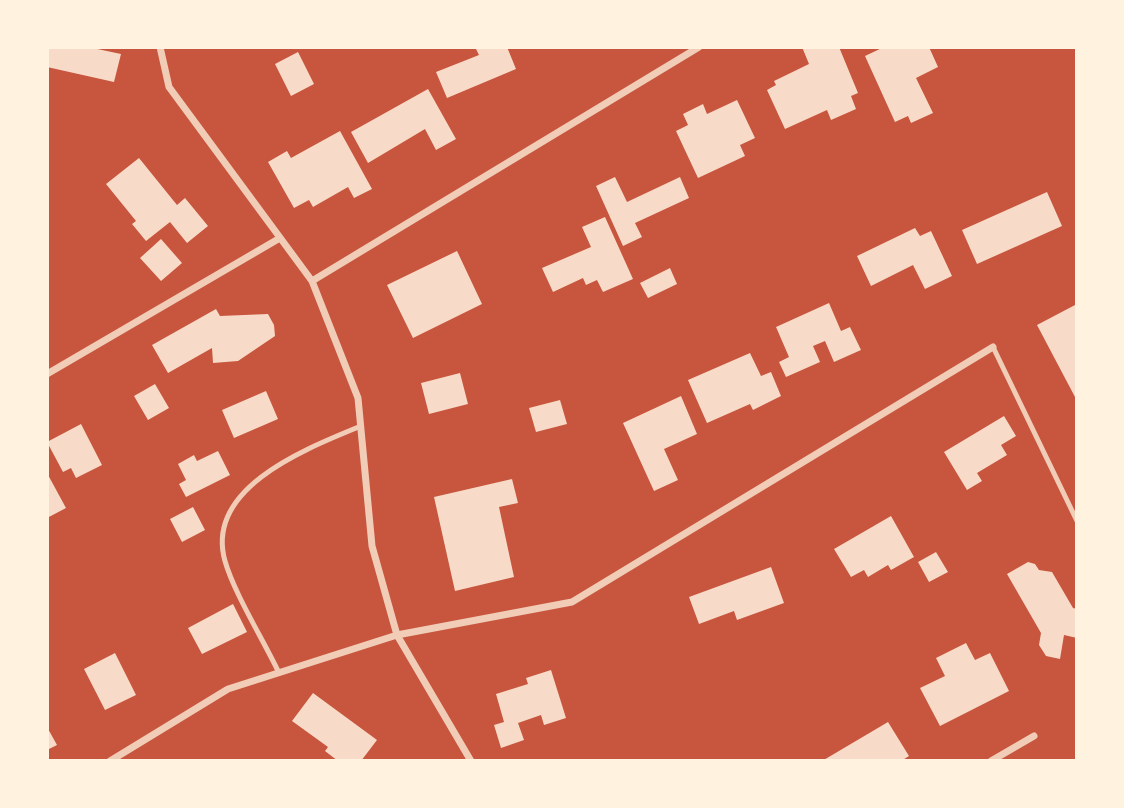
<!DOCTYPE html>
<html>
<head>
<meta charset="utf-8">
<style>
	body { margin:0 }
	#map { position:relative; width:1124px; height:808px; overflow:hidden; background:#c8553d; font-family:Poppins,sans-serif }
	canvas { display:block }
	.frame { position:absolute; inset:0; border:49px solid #fff3e0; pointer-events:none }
</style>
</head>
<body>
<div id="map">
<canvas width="1124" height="808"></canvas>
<div class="frame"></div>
</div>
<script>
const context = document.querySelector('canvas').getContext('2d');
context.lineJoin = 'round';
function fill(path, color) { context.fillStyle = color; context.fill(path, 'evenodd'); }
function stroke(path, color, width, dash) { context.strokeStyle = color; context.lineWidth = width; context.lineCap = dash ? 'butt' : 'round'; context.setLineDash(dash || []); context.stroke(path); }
const building = new Path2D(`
	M 47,47 L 88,47 L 121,54 L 114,82 L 47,67 Z
	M 475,47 L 507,47 L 516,69 L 447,98 L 436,72 L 479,55 Z
	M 802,47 L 839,47 L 858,93 L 851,96 L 856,109 L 831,120 L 827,110 L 785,129 L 767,90 L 776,85 L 774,81 L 809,64 Z
	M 884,47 L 929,47 L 938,67 L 916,78 L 933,113 L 911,123 L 908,116 L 895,122 L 865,56 Z
	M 298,52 L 314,84 L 291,96 L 275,64 Z
	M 428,89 L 456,139 L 436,150 L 425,129 L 368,163 L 351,132 Z
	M 737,100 L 755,138 L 740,145 L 745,156 L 698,178 L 676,131 L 688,125 L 683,114 L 703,104 L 707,114 Z
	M 340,131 L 372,189 L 354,198 L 348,187 L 313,207 L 309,200 L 294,208 L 268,162 L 287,151 L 291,158 Z
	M 139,158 L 177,205 L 185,198 L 208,226 L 187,243 L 170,222 L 146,241 L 132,224 L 136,221 L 106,184 Z
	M 615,177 L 627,202 L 680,177 L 689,198 L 635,223 L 642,237 L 623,246 L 596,186 Z
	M 1047,192 L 1062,226 L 977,264 L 962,230 Z
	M 605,217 L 633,279 L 603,292 L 597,280 L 586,285 L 583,278 L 553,292 L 542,268 L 591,247 L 582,227 Z
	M 915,228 L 920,236 L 931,231 L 952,276 L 925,289 L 913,265 L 871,286 L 857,256 Z
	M 161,239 L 182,263 L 161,281 L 140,258 Z
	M 457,251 L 482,304 L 413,338 L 387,285 Z
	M 670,268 L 677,284 L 648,298 L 640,283 Z
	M 829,303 L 841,331 L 850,327 L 861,350 L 834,362 L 825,341 L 813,346 L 820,362 L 786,377 L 779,362 L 789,357 L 776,327 Z
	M 1075,305 L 1077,396 L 1075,397 L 1037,325 Z
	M 216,309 L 220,316 L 268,314 L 274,325 L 275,336 L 238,361 L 213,363 L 212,348 L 168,373 L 152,345 Z
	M 750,353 L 761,376 L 771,372 L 781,396 L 753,410 L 750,404 L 707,423 L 688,380 Z
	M 460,373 L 468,404 L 429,414 L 421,383 Z
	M 155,384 L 169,408 L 148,420 L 134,396 Z
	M 266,391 L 278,419 L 234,438 L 222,410 Z
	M 681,396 L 697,434 L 664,449 L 678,480 L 654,491 L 623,423 Z
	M 560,400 L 567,424 L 536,432 L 529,408 Z
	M 1004,416 L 1016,436 L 1001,445 L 1007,455 L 977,473 L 982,481 L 967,490 L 944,452 Z
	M 81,424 L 102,465 L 76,478 L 71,468 L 63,472 L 47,442 Z
	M 218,451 L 230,475 L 186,497 L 179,484 L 186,480 L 178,464 L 194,455 L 197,461 Z
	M 47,473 L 66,508 L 47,518 Z
	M 512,479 L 518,503 L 499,507 L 514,577 L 455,591 L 434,497 Z
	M 193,507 L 205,530 L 182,542 L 170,519 Z
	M 891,516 L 914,557 L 891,570 L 888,565 L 868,577 L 864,570 L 851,577 L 834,549 Z
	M 936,552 L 948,572 L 929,582 L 918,562 Z
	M 1028,562 L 1035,564 L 1039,570 L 1052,572 L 1073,608 L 1077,609 L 1077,638 L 1064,635 L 1060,659 L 1046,656 L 1039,645 L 1041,633 L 1007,574 Z
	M 771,567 L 784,603 L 737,620 L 734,611 L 699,624 L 689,597 Z
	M 233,604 L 247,632 L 202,654 L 188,628 Z
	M 966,643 L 975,660 L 990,653 L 1009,691 L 940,726 L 920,688 L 945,676 L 936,658 Z
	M 115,653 L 136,695 L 105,710 L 84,669 Z
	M 551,670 L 566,718 L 544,725 L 541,715 L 518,723 L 524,740 L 501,748 L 494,725 L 504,722 L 496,694 L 528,684 L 526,678 Z
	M 313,693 L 377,740 L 361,761 L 338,761 L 325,751 L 328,747 L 292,721 Z
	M 888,722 L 909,756 L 901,761 L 822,761 Z
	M 47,727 L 57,745 L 47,750 Z`);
const service = new Path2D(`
	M 993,347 L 1077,521
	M 279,673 C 264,641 234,593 225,561 C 204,487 308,448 361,426`);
const minor = new Path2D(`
	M 160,47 L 169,87 L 312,281 L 358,398 L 372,546 L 397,635 L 471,761
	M 312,281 L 699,47
	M 47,374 L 280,238
	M 110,761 L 228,689 L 397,635 L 572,602 L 993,347
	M 991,761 L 1034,736`);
fill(building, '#f7dbc8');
stroke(service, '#f1ccb7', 5);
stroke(minor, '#f1ccb7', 7);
</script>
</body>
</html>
